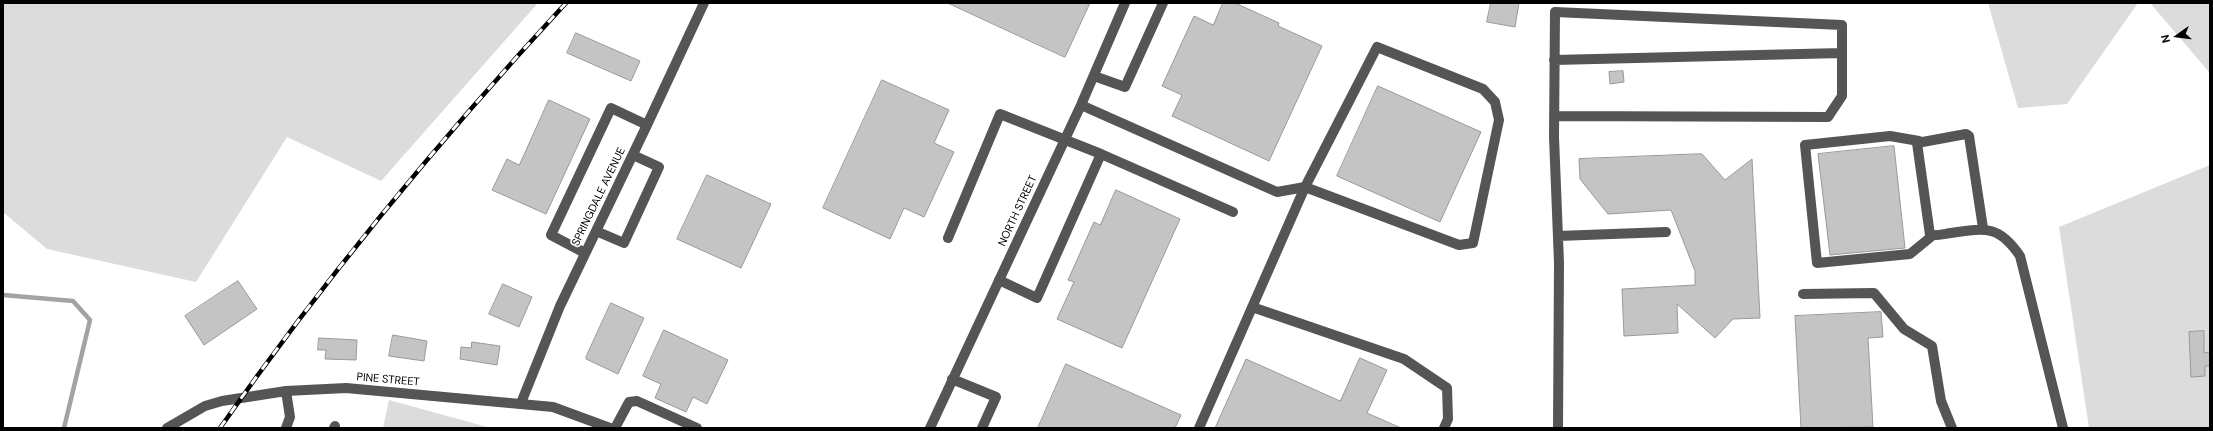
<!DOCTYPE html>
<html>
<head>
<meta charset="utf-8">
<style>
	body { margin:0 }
	#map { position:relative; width:2213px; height:431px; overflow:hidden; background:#fff; font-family:"DM Sans",sans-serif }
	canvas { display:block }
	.frame { position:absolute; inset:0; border:4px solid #000; pointer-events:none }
	.north { position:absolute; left:2157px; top:16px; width:40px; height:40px; -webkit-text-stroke:3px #fff; paint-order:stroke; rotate:256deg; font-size:11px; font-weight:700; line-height:16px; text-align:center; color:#000 }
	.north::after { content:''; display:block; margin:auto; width:14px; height:18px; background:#000; clip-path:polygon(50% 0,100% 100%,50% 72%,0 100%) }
</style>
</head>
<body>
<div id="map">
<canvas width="2213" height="431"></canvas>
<div class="frame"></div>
<div class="north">N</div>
</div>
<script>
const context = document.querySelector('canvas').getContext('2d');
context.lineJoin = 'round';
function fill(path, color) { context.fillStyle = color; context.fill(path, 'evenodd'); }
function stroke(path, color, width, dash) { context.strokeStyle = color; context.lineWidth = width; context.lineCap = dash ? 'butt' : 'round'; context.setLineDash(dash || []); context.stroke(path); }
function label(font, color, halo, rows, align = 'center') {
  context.font = font + ' "DM Sans",sans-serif'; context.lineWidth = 3.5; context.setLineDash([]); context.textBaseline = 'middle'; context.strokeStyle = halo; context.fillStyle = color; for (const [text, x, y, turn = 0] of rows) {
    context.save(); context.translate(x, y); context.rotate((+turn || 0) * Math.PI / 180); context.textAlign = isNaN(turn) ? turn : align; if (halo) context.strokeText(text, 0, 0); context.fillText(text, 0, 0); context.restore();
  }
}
const green = new Path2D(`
	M 3,3 L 538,3 L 381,181 L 287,137 L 196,282 L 47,249 L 3,212 Z
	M 1988,3 L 2138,3 L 2067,104 L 2018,108 Z
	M 2150,3 L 2210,3 L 2210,94 L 2209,72 Z
	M 2210,165 L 2210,428 L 2089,428 L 2059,227 Z
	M 389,400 L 491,428 L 383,428 Z`);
const stream = new Path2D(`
	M 3,295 L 73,301 L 90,320 L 64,428`);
const building = new Path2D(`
	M 948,3 L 1090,3 L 1065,57 Z
	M 1223,3 L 1235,3 L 1279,23 L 1278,26 L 1322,46 L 1269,161 L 1172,116 L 1182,95 L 1162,86 L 1194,16 L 1213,25 Z
	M 1491,3 L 1519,3 L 1515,27 L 1487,22 Z
	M 576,33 L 640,61 L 631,81 L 567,53 Z
	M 1623,71 L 1624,82 L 1610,84 L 1609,72 Z
	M 882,80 L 949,110 L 934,143 L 954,152 L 924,217 L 904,208 L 890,239 L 823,208 Z
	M 1378,86 L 1481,132 L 1440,222 L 1337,176 Z
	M 549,100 L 590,119 L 546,214 L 492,190 L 507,159 L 519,165 Z
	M 1894,146 L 1905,248 L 1830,255 L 1818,154 Z
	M 1702,154 L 1725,180 L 1752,159 L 1760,318 L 1733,319 L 1715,338 L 1677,304 L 1678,333 L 1624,336 L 1622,289 L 1695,285 L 1695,271 L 1671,210 L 1608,214 L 1580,179 L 1579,159 Z
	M 707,175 L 771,204 L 741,268 L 677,239 Z
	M 1116,190 L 1180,219 L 1122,348 L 1057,319 L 1074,282 L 1068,280 L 1094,222 L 1100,225 Z
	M 238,281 L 257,309 L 204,345 L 185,316 Z
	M 503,284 L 532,297 L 519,327 L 489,314 Z
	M 611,303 L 644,318 L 618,374 L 586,359 L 586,357 Z
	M 1881,312 L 1883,337 L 1868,338 L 1873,427 L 1801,428 L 1795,316 Z
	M 664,330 L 728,360 L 707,404 L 693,397 L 686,412 L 655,398 L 661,384 L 643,376 Z
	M 2204,331 L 2204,353 L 2210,352 L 2210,366 L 2205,366 L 2205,376 L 2191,377 L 2189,332 Z
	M 393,335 L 427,341 L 424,361 L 389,356 Z
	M 319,338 L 357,340 L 356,360 L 325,359 L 326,350 L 318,350 Z
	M 472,342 L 500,346 L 497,365 L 460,359 L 461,347 L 471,348 Z
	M 1360,358 L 1387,370 L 1367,413 L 1401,428 L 1215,428 L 1246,359 L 1340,401 Z
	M 1066,364 L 1181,415 L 1175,428 L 1038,428 Z`);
const minor = new Path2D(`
	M 1554,60 L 1842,53
	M 1094,76 L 1125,87 L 1163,3
	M 1081,105 L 1277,192 L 1305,187 L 1377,47 L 1483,89 L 1495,102 L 1499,120 L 1473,243 L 1459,245 L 1305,187 L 1199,428
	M 1554,116 L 1828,117 L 1842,96 L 1842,25 L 1555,12 L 1554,137 L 1559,263 L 1558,428
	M 1919,141 L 1890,136 L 1805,145 L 1817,263 L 1910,254 L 1932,236
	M 1101,154 L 1233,212
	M 1983,228 L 1969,136 L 1966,134 L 1917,143 L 1930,235 C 1937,236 1944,234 1951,233 C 1986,228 1999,225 2020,256 L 2063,428
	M 596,231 L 624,243 L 659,167 L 633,155
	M 1558,236 L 1666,232
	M 948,238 L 1000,114 L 1101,154 L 1037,298 L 999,280
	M 585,253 L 551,235 L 611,108 L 647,125
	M 1803,294 L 1874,293 L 1904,329 L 1932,346 L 1941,401 L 1952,428
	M 1252,307 L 1404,359 L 1447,388 L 1448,419 L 1444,428
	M 952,379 L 996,397 L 982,428
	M 286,391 L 290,417 L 286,428
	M 521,403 L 560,306 L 647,125 L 704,3
	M 167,428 L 205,406 L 222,401 L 286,391 L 346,388 L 553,407 L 610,428
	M 334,428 L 335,426
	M 615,428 L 629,402 L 637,401 L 697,428
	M 930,428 L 1081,105 L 1125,3`);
const rail = new Path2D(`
	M 220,428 C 325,278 442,137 566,3`);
const streetNames = [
	["SPRINGDALE AVENUE",599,197,-64],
	["NORTH STREET",1018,211,-65],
	["PINE STREET",388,380,5]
];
fill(green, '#dcdcdc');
stroke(stream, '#a3a3a3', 4.5);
fill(building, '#c4c4c4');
stroke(building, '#999', 1);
stroke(minor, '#555', 10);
stroke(rail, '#000', 4.5);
stroke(rail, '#fff', 3, [9]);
label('11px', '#000', '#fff', streetNames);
</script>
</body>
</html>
